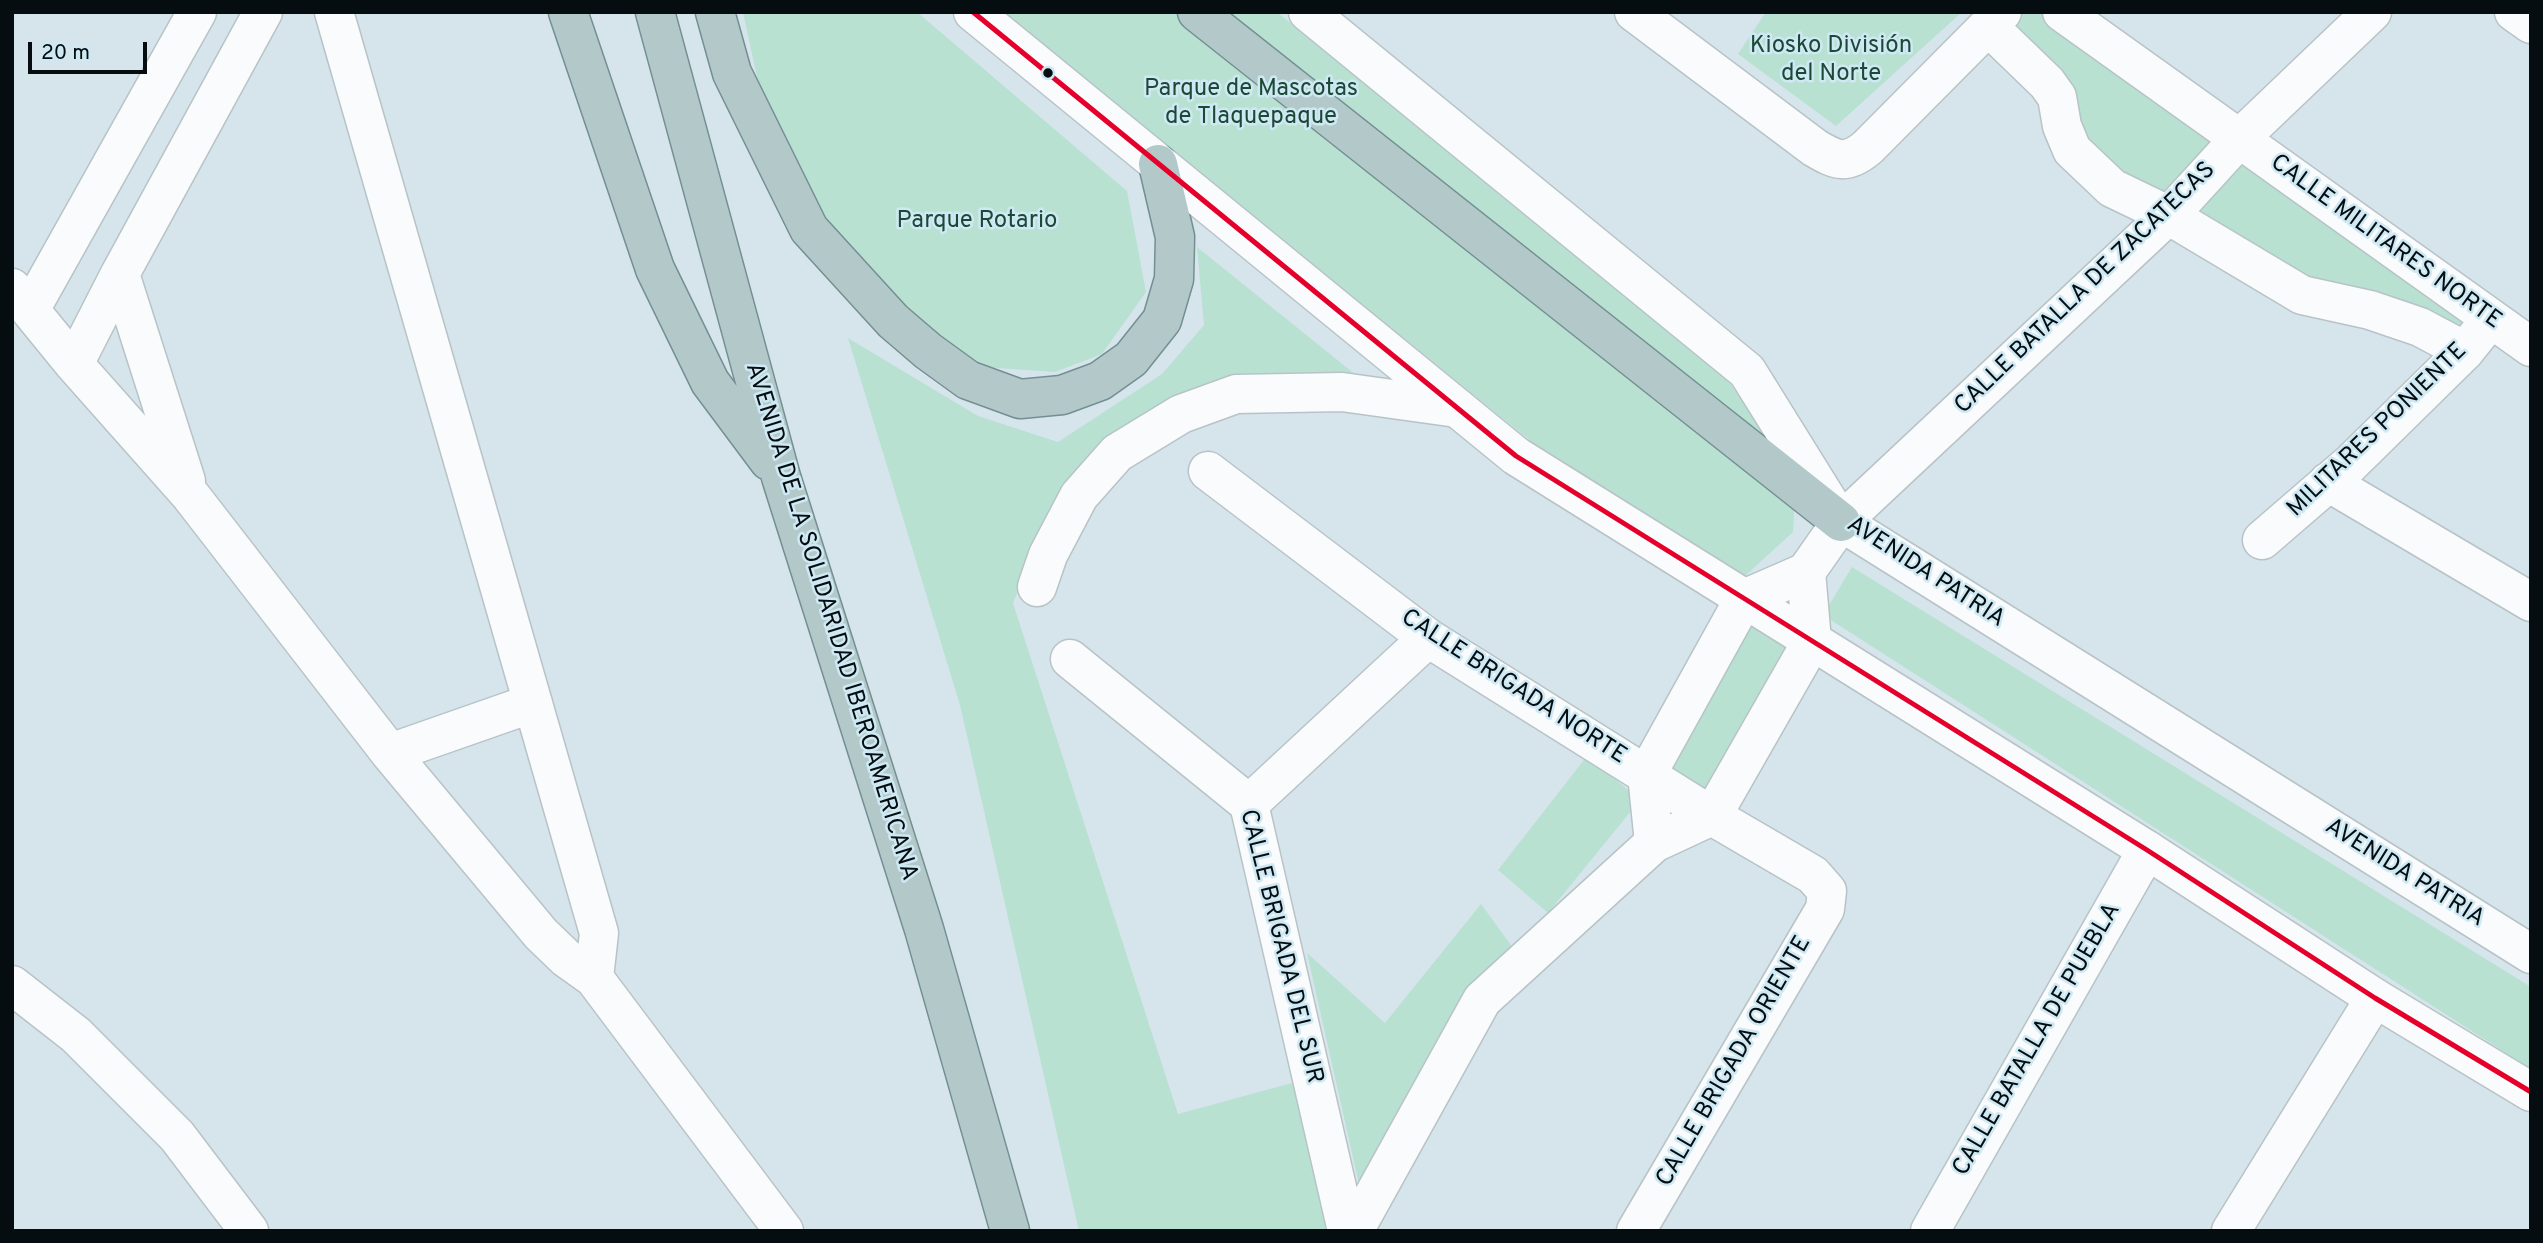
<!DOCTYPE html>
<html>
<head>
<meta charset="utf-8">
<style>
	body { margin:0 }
	#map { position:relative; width:2543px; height:1243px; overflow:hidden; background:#d6e5eb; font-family:Overpass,sans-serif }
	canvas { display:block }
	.frame { position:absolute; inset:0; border:14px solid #050d11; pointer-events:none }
	.scale { position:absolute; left:28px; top:42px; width:119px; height:32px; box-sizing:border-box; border:4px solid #050d11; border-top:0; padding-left:9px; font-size:21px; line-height:24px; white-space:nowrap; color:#050d11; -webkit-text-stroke:5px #cee9f3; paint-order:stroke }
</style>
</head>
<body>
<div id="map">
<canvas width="2543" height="1243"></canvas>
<div class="frame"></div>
<div class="scale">20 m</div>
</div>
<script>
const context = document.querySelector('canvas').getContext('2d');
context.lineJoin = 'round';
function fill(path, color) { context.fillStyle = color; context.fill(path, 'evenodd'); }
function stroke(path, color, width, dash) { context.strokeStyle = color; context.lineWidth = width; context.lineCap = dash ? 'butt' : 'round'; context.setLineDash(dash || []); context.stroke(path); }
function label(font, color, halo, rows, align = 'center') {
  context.font = font + ' Overpass,sans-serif'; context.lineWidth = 5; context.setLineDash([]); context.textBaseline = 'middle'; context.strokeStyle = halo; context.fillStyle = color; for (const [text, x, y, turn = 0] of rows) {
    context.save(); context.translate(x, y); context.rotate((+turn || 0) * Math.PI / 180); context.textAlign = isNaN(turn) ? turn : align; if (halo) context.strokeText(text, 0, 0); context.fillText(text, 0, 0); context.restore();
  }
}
const green = new Path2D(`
	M 743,12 L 917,12 L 1127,191 L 1146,292 L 1102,354 L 1055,372 L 982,367 L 898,314 L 816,217 L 757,77 Z
	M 1000,12 L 1277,12 L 1728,381 L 1796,474 L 1793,532 L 1745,576 L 1537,446 Z
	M 1766,12 L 1962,12 L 1836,126 L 1738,54 Z
	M 2011,12 L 2062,12 L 2226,130 L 2168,215 L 2101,178 L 2002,26 Z
	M 2239,139 L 2482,312 L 2465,351 L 2311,297 L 2176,208 Z
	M 1197,247 L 1356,375 L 1229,379 L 1050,516 L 1013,603 L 1178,1114 L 1292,1083 L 1333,1231 L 1079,1231 L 960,705 L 848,338 L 978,416 L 1058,442 L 1162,374 L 1204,325 Z
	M 1852,567 L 2531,987 L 2531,1069 L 1823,615 Z
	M 1744,599 L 1807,637 L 1712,816 L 1647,774 Z
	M 1587,756 L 1640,800 L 1548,913 L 1498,870 Z
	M 1481,904 L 1513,948 L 1359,1184 L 1307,953 L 1385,1023 Z`);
const street = new Path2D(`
	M 334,12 L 599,933 L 594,978
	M 1634,12 L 1815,148 C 1837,161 1847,165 1868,147 L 2002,12
	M 2062,12 L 2531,347
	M 2514,12 L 2531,24
	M 1988,26 L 2047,83 L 2057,97 L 2062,126 L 2072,150 L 2112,188 L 2168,215 L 2302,295 L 2370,310 L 2420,327 L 2465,351
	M 120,274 L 186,481
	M 12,288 L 74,364 L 191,496 L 390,753 L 541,934 L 566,958 L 594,978 L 784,1231
	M 30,310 L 197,12
	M 74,364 L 120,274 L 263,12
	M 1208,471 L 1428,638 L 1712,816 L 1813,875 L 1827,891 L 1825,909 L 1636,1231
	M 2328,482 L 2531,602
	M 2262,540 L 2350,464 L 2465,351 L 2481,331
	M 1037,587 L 1048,555 L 1079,496 L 1117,453 L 1181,414 L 1236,394 L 1342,392 L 1457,408
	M 1070,659 L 1249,804 L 1347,1231
	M 390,753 L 533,703
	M 1249,804 L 1428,638
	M 1654,843 L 1647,774 L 1744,599 L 1806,572 L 1841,522 L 2176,208 L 2239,139 L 2372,12
	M 12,985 L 76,1035 L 177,1136 L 249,1231
	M 1354,1231 L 1482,1000 L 1654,843 L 1712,816 L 1812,641 L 1806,572
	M 1930,1231 L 2147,850
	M 2231,1231 L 2375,998`);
const secondary = new Path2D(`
	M 973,12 L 1516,456 L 2147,850 L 2375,998 L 2531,1092
	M 1308,12 L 1747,371 L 1841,522 L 2531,954`);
const highway = new Path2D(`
	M 568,12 L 655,269 L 710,382 L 769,461
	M 655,12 L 781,477 L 924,929 L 1010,1231
	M 715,12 L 732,73 L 809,229 L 893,321 L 928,351 L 968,380 L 1020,399 L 1062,395 L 1100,381 L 1131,359 L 1162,320 L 1174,279 L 1175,237 L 1158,164
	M 1197,12 L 1841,522`);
const bus1 = new Path2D(`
	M 973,12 L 1516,456 L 2147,850 L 2375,998 L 2531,1092`);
const markers = [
	[1048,73,6,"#050d11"]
];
const parkNames = [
	["Kiosko División",1831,47],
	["del Norte",1831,75],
	["Parque de Mascotas",1251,90],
	["de Tlaquepaque",1251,118],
	["Parque Rotario",977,222]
];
const streetNames = [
	["CALLE MILITARES NORTE",2385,243,36],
	["CALLE BATALLA DE ZACATECAS",2086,289,-44],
	["MILITARES PONIENTE",2378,431,-44],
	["AVENIDA PATRIA",1925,573,33],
	["AVENIDA DE LA SOLIDARIDAD IBEROAMERICANA",830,622,73],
	["CALLE BRIGADA NORTE",1513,688,33],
	["AVENIDA PATRIA",2404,874,32],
	["CALLE BRIGADA DEL SUR",1280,947,76],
	["CALLE BATALLA DE PUEBLA",2038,1040,-60],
	["CALLE BRIGADA ORIENTE",1735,1062,-60]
];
fill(green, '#b8e1d2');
stroke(street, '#b8c3c7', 41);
stroke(secondary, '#b8c3c7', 41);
stroke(highway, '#748f92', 41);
stroke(street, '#f9fbfc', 38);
stroke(secondary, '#f9fbfc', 38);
stroke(highway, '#b3c9c9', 38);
stroke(bus1, '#e4002b', 5);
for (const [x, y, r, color] of markers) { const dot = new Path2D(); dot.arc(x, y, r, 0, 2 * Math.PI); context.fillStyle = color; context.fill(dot); stroke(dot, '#cee9f3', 2.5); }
label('24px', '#1c4936', '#cee9f3', parkNames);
label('24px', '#050d11', '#cee9f3', streetNames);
</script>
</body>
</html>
